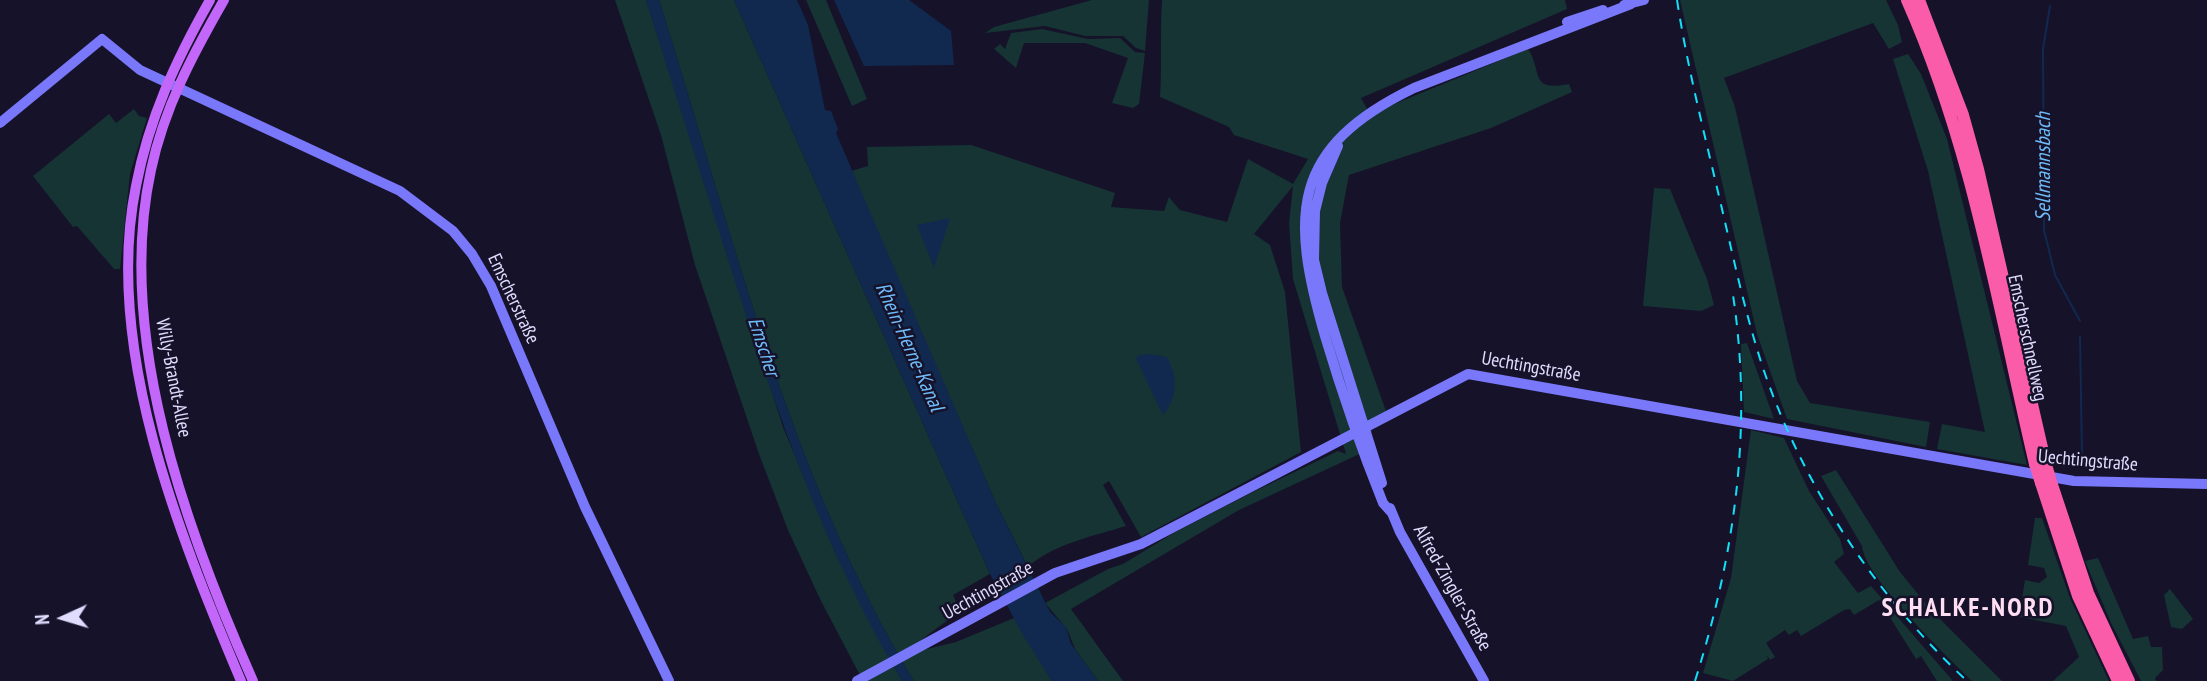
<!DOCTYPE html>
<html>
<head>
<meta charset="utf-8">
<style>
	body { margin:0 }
	#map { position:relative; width:2207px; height:681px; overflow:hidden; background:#16122a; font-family:"PT Sans Narrow",sans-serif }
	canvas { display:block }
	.north { position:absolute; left:28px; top:583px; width:70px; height:70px; -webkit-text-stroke:5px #16122a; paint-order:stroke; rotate:266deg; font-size:19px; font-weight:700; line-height:28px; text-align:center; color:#e0dcfe }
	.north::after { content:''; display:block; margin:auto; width:24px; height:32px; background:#e0dcfe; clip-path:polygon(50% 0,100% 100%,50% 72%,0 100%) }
</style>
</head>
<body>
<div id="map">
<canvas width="2207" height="681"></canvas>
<div class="north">N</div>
</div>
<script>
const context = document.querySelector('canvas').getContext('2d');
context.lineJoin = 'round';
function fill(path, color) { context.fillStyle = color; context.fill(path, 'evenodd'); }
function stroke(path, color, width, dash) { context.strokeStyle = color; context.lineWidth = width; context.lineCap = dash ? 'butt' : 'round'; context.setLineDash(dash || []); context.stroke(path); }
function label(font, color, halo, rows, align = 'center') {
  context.font = font + ' "PT Sans Narrow",sans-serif'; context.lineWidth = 5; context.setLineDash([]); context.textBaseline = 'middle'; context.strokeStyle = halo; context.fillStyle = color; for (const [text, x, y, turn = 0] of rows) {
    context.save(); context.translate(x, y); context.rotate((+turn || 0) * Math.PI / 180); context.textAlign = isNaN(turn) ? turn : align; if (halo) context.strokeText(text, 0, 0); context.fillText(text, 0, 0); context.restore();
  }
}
const green = new Path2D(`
	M 615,0 L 646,0 L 783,427 L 834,550 L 902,681 L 863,681 L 820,599 L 788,530 L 759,454 L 695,265 L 661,135 Z
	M 659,0 L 734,0 L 990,574 L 953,595 L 960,611 L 917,643 L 919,651 L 956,642 L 1014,618 L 1052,681 L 914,681 C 788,473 732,230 659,0 Z
	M 806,0 L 826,0 L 867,99 L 852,106 Z
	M 1092,0 L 1149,0 L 1145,51 L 1136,48 L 1123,36 L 1085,36 L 1045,26 L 985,33 L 994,27 Z
	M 1162,0 L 1565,0 L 1567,9 L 1361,98 L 1370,114 L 1528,49 C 1543,71 1528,92 1569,84 L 1572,92 L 1491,128 L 1349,175 L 1340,223 L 1342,287 L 1387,414 L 1374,423 L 1366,451 L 1239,510 L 1071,609 L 1123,681 L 1098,681 L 1075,649 L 1067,629 L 1045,603 L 1108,569 L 1123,564 L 1172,534 L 1251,493 L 1338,451 L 1346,454 L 1293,279 L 1289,223 L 1293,186 L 1254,234 L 1270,245 L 1285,292 L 1301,452 L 1141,537 L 1109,481 L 1103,485 L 1126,526 C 1094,536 1053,544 1028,567 L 996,503 L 851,171 L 868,166 L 867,147 L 971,145 L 1115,193 L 1111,207 L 1164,211 L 1169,197 L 1180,210 L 1227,222 L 1248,159 L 1293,184 L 1308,159 L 1234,135 L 1229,127 L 1160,97 C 1162,64 1160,33 1162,0 Z
	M 1680,0 L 1886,0 L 1898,25 L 1902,42 L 1889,49 L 1873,23 L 1724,78 L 1735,107 L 1797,381 L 1810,403 L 1930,422 L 1926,447 L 1787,419 L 1757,334 Z
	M 1042,29 L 1088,39 L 1120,38 L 1135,52 L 1145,53 L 1139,104 L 1133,108 L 1112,103 L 1128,58 L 1085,43 L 1024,43 L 1016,68 L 994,49 L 1000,44 L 1005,49 L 1011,33 Z
	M 1908,54 L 1921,74 L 1947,139 L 2027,465 L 1937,449 L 1942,424 L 1985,432 L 1928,171 L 1893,59 Z
	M 134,109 L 139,116 L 147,118 L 130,174 L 120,269 L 114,269 L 77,226 L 73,227 L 33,176 L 109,114 L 116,123 Z
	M 1654,188 L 1670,189 L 1707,279 L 1714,305 L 1701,311 L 1643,306 Z
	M 1747,343 L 1774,419 L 1744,412 L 1741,344 Z
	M 1751,430 L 1784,438 L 1809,491 L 1840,539 L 1844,554 L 1834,562 L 1858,593 L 1871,586 L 1953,681 L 1937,681 L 1921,656 L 1916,659 L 1879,600 L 1854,615 L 1850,609 L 1844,610 L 1801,636 L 1797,630 L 1789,635 L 1785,630 L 1766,643 L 1775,657 L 1770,660 L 1767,655 L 1768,659 L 1733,681 L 1703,673 L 1731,578 Z
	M 1836,470 L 1900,572 L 1932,611 L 2002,681 L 1972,681 C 1947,657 1864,576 1862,546 L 1821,476 Z
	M 2035,518 L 2042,518 L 2070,598 L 2109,681 L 2053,681 L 2079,657 L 2066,626 L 2019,617 L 2025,580 L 2039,583 L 2047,577 L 2044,568 L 2028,565 Z
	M 2098,558 L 2133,639 L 2148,636 L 2151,647 L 2162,647 L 2163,670 L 2155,678 L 2156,681 L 2141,681 L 2111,623 L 2085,561 Z
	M 2170,589 L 2193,619 L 2182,629 L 2171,627 L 2164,595 Z`);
const water = new Path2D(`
	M 646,0 L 659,0 C 732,230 788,473 914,681 L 902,681 C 825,553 776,411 731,269 C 702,179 674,90 646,0 Z
	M 734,0 L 797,0 L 808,25 L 825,110 L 831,111 L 838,129 L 836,133 L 996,503 L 1050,612 L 1066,627 L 1071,644 L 1098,681 L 1052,681 L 1024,637 L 990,574 Z
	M 834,0 L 909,0 L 951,31 L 954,65 L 864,66 Z
	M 950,218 L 934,268 L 917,225 Z
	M 1149,354 L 1167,357 C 1178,377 1178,397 1163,415 L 1136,359 L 1139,355 Z`);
const stream = new Path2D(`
	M 2050,6 L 2043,49 L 2044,230 L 2055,275 L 2080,321
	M 2080,337 L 2082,456`);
const secondary = new Path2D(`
	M 1624,5 L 1644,0
	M 1567,22 L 1603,10
	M 0,123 L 102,39 L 140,70 L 400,191 L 453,231 L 472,254 L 491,286 L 585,507 L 669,681
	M 1338,146 L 1322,183 L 1315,211 L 1314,260 L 1322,293 L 1382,483
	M 1390,508 L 1400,532 L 1484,681
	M 1391,512 L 1383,503 C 1361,448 1342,393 1325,336 C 1290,215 1290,148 1414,88 L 1631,4
	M 857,681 L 1055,573 L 1141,544 L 1468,374 L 2074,481 L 2207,484`);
const primary = new Path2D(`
	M 210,0 C 176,60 149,118 136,186 C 103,348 179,534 241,681
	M 224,0 C 193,54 164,108 151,170 C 115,335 186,530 253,681`);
const highway = new Path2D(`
	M 1907,0 C 1973,148 1998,307 2035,464
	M 1919,0 L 1963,115 L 1978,169 L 2046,465
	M 2041,483 L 2078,596 L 2118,681
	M 2052,485 L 2088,593 L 2129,681`);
const rail = new Path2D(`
	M 1677,0 C 1687,65 1703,128 1718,192 C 1732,251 1744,310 1763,368 C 1803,486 1876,596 1967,681
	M 1695,681 C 1735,554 1753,427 1733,295`);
const highwayBridge = new Path2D(`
	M 2035,464 L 2041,483
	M 2046,465 L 2052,485`);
const streetNames = [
	["Emscherstraße",513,299,65],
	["Emscherschnellweg",2027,338,78],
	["Uechtingstraße",1531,367,10],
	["Willy-Brandt-Allee",173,378,79],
	["Uechtingstraße",2088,461,5],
	["Alfred-Zingler-Straße",1452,588,61],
	["Uechtingstraße",988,591,-29]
];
const waterNames = [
	["Sellmannsbach",2044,167,-90],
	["Emscher",763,347,72],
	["Rhein-Herne-Kanal",909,347,66]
];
const districtNames = [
	["SCHALKE-NORD",1968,609]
];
fill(green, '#153433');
fill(water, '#11294f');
stroke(stream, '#11294f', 2);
stroke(secondary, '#7977fa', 10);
stroke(primary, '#c267fa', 10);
stroke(highway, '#fa5ca9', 12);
stroke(rail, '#0fe2f7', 2, [10, 9]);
stroke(highwayBridge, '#fa5ca9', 12);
label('19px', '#e0dcfe', '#16122a', streetNames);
label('italic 21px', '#6ebbfa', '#16122a', waterNames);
context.letterSpacing = '2px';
label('bold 26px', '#fedef3', '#16122a', districtNames);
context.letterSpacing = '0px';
</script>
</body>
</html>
